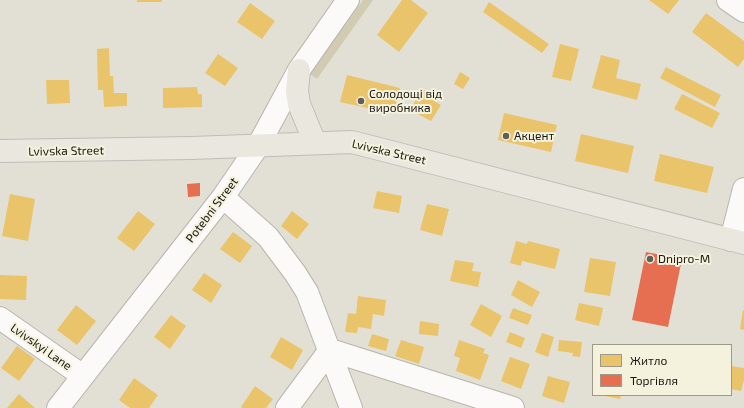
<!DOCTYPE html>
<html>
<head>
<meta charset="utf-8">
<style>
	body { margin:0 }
	#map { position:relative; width:744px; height:408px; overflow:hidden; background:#e2e0d5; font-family:"Exo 2",sans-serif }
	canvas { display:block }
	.legend { position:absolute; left:592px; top:344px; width:140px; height:52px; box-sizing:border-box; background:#f4f1dd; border:1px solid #9d9a8c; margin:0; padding:5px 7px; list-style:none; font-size:12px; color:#1a1812 }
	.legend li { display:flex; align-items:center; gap:8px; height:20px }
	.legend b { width:20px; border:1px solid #9d9a8c }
</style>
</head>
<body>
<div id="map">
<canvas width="744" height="408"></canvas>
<ul class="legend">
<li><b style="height:11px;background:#e9c46a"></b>Житло</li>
<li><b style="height:11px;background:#e76f51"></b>Торгівля</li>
</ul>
</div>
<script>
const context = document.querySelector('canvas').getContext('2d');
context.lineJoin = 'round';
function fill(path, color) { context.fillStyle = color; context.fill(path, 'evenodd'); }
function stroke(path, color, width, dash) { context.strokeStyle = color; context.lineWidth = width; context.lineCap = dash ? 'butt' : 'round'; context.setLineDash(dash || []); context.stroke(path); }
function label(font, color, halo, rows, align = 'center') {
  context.font = font + ' "Exo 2",sans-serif'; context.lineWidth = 4; context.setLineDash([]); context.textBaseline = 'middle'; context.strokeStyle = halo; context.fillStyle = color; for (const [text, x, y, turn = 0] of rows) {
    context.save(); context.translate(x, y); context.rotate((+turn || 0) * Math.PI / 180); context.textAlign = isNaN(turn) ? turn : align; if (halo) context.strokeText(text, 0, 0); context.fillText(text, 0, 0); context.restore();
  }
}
const green = new Path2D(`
	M 363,0 L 373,0 L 317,79 L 310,74 Z`);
const homes = new Path2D(`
	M 137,0 L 162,0 L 162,2 L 137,2 Z
	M 402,0 L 411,0 L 428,13 L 399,52 L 377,35 Z
	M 649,0 L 679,0 L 668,14 Z
	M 489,2 L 549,44 L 542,53 L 483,12 Z
	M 250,3 L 275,21 L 262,39 L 237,22 Z
	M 706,13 L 744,41 L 744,59 L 738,67 L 692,32 Z
	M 560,44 L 579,49 L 571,81 L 552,77 Z
	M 109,48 L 110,76 L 113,76 L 114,93 L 127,93 L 127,106 L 104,107 L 103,90 L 98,90 L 97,49 Z
	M 218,54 L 238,68 L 225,86 L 205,73 Z
	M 601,55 L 620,60 L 616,78 L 641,84 L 637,100 L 592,88 Z
	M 666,67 L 721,95 L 715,107 L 660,78 Z
	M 460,72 L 470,78 L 463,89 L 454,84 Z
	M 347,75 L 400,88 L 394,114 L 340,102 Z
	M 46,80 L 69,80 L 70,103 L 47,104 Z
	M 197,87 L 198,94 L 202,94 L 202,107 L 163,108 L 163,88 Z
	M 422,89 L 433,95 L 431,99 L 441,105 L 431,121 L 410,110 Z
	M 682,94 L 720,113 L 712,128 L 674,109 Z
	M 504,113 L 557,125 L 551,152 L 498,140 Z
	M 581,134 L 634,146 L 628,173 L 575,161 Z
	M 660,154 L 714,167 L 707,193 L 654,181 Z
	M 377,191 L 402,196 L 399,213 L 373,208 Z
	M 10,194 L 35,199 L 28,241 L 2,236 Z
	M 427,204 L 449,209 L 442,236 L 420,230 Z
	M 138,211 L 155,224 L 134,251 L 117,238 Z
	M 292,211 L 309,224 L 297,239 L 281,226 Z
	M 233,232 L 252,246 L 240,263 L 220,249 Z
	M 516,241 L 527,244 L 528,241 L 560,249 L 555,269 L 522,261 L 521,266 L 510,263 Z
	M 590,258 L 616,262 L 610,296 L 584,292 Z
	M 455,260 L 474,263 L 472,271 L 481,272 L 478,287 L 450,281 Z
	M 204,273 L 222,285 L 211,303 L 192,290 Z
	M 0,275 L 27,276 L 26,300 L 0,299 Z
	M 518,280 L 540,292 L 532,307 L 511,295 Z
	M 358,296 L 386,300 L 384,316 L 373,314 L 371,329 L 358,327 L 357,333 L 345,332 L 348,313 L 356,314 Z
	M 579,303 L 603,308 L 599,326 L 575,320 Z
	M 481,304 L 502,316 L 491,337 L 470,325 Z
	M 76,305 L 96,321 L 77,345 L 57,330 Z
	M 513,308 L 532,315 L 528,325 L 509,318 Z
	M 743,310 L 744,310 L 744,330 L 740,329 Z
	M 171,315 L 186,326 L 170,349 L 154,337 Z
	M 420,321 L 439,324 L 438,336 L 419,334 Z
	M 510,332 L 525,338 L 521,348 L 506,342 Z
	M 542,333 L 554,337 L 548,357 L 535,352 Z
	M 372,334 L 389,339 L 386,351 L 368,346 Z
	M 281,337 L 303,350 L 292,370 L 270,357 Z
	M 401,340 L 424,347 L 419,364 L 395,356 Z
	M 459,340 L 485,349 L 483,353 L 489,355 L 480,380 L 456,371 L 460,358 L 454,356 Z
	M 559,340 L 582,342 L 580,357 L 572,356 L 573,353 L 558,351 Z
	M 17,346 L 35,359 L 19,381 L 1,368 Z
	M 510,357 L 530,364 L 521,389 L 501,381 Z
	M 731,366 L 744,368 L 744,380 L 741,391 L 731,389 Z
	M 548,376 L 570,382 L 564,403 L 542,396 Z
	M 134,378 L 158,395 L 149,408 L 130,408 L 119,400 Z
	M 255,386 L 273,399 L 266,408 L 242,408 L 241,407 Z
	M 19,394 L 35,408 L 7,408 Z
	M 600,395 L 621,395 L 620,399 Z`);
const shops = new Path2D(`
	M 200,183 L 200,196 L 188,197 L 187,184 Z
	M 646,252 L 682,259 L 668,327 L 632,320 Z`);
const minor = new Path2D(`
	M 728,0 L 744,11
	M 223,197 L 268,237 L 295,273 L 307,292 L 351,408
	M 731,240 L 744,189
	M 0,318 L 83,376
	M 58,408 L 223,197 L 258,146 L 299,70 L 348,0
	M 287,408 L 330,350 L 513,408`);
const major = new Path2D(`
	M 299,70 L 297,91 L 299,104 L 315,143
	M 0,151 L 192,148 L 352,142 L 744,243`);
const markers = [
	[361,101,4,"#605e56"],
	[506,136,4,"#605e56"],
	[650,259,4,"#605e56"]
];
const poiNames = [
	["Солодощі від",369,94],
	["виробника",369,108],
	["Акцент",514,136],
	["Dnipro-M",658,259]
];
const streetNames = [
	["Lvivska Street",66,151,-1],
	["Lvivska Street",389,152,13],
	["Potebni Street",212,210,-53],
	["Lvivskyi Lane",41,347,35]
];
fill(green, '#d0cbb1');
fill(homes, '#e9c46a');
fill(shops, '#e76f51');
stroke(minor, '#b7b5ad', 24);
stroke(major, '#bebdb8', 24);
stroke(minor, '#fbfaf9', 22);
stroke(major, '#eae8de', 22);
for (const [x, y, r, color] of markers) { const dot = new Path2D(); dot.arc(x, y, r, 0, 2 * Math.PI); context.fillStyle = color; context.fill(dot); stroke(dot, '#f4f1dd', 1.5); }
label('12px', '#1a1812', '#f4f1dd', poiNames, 'left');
label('12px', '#1a1812', '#f4f1dd', streetNames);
</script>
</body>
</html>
